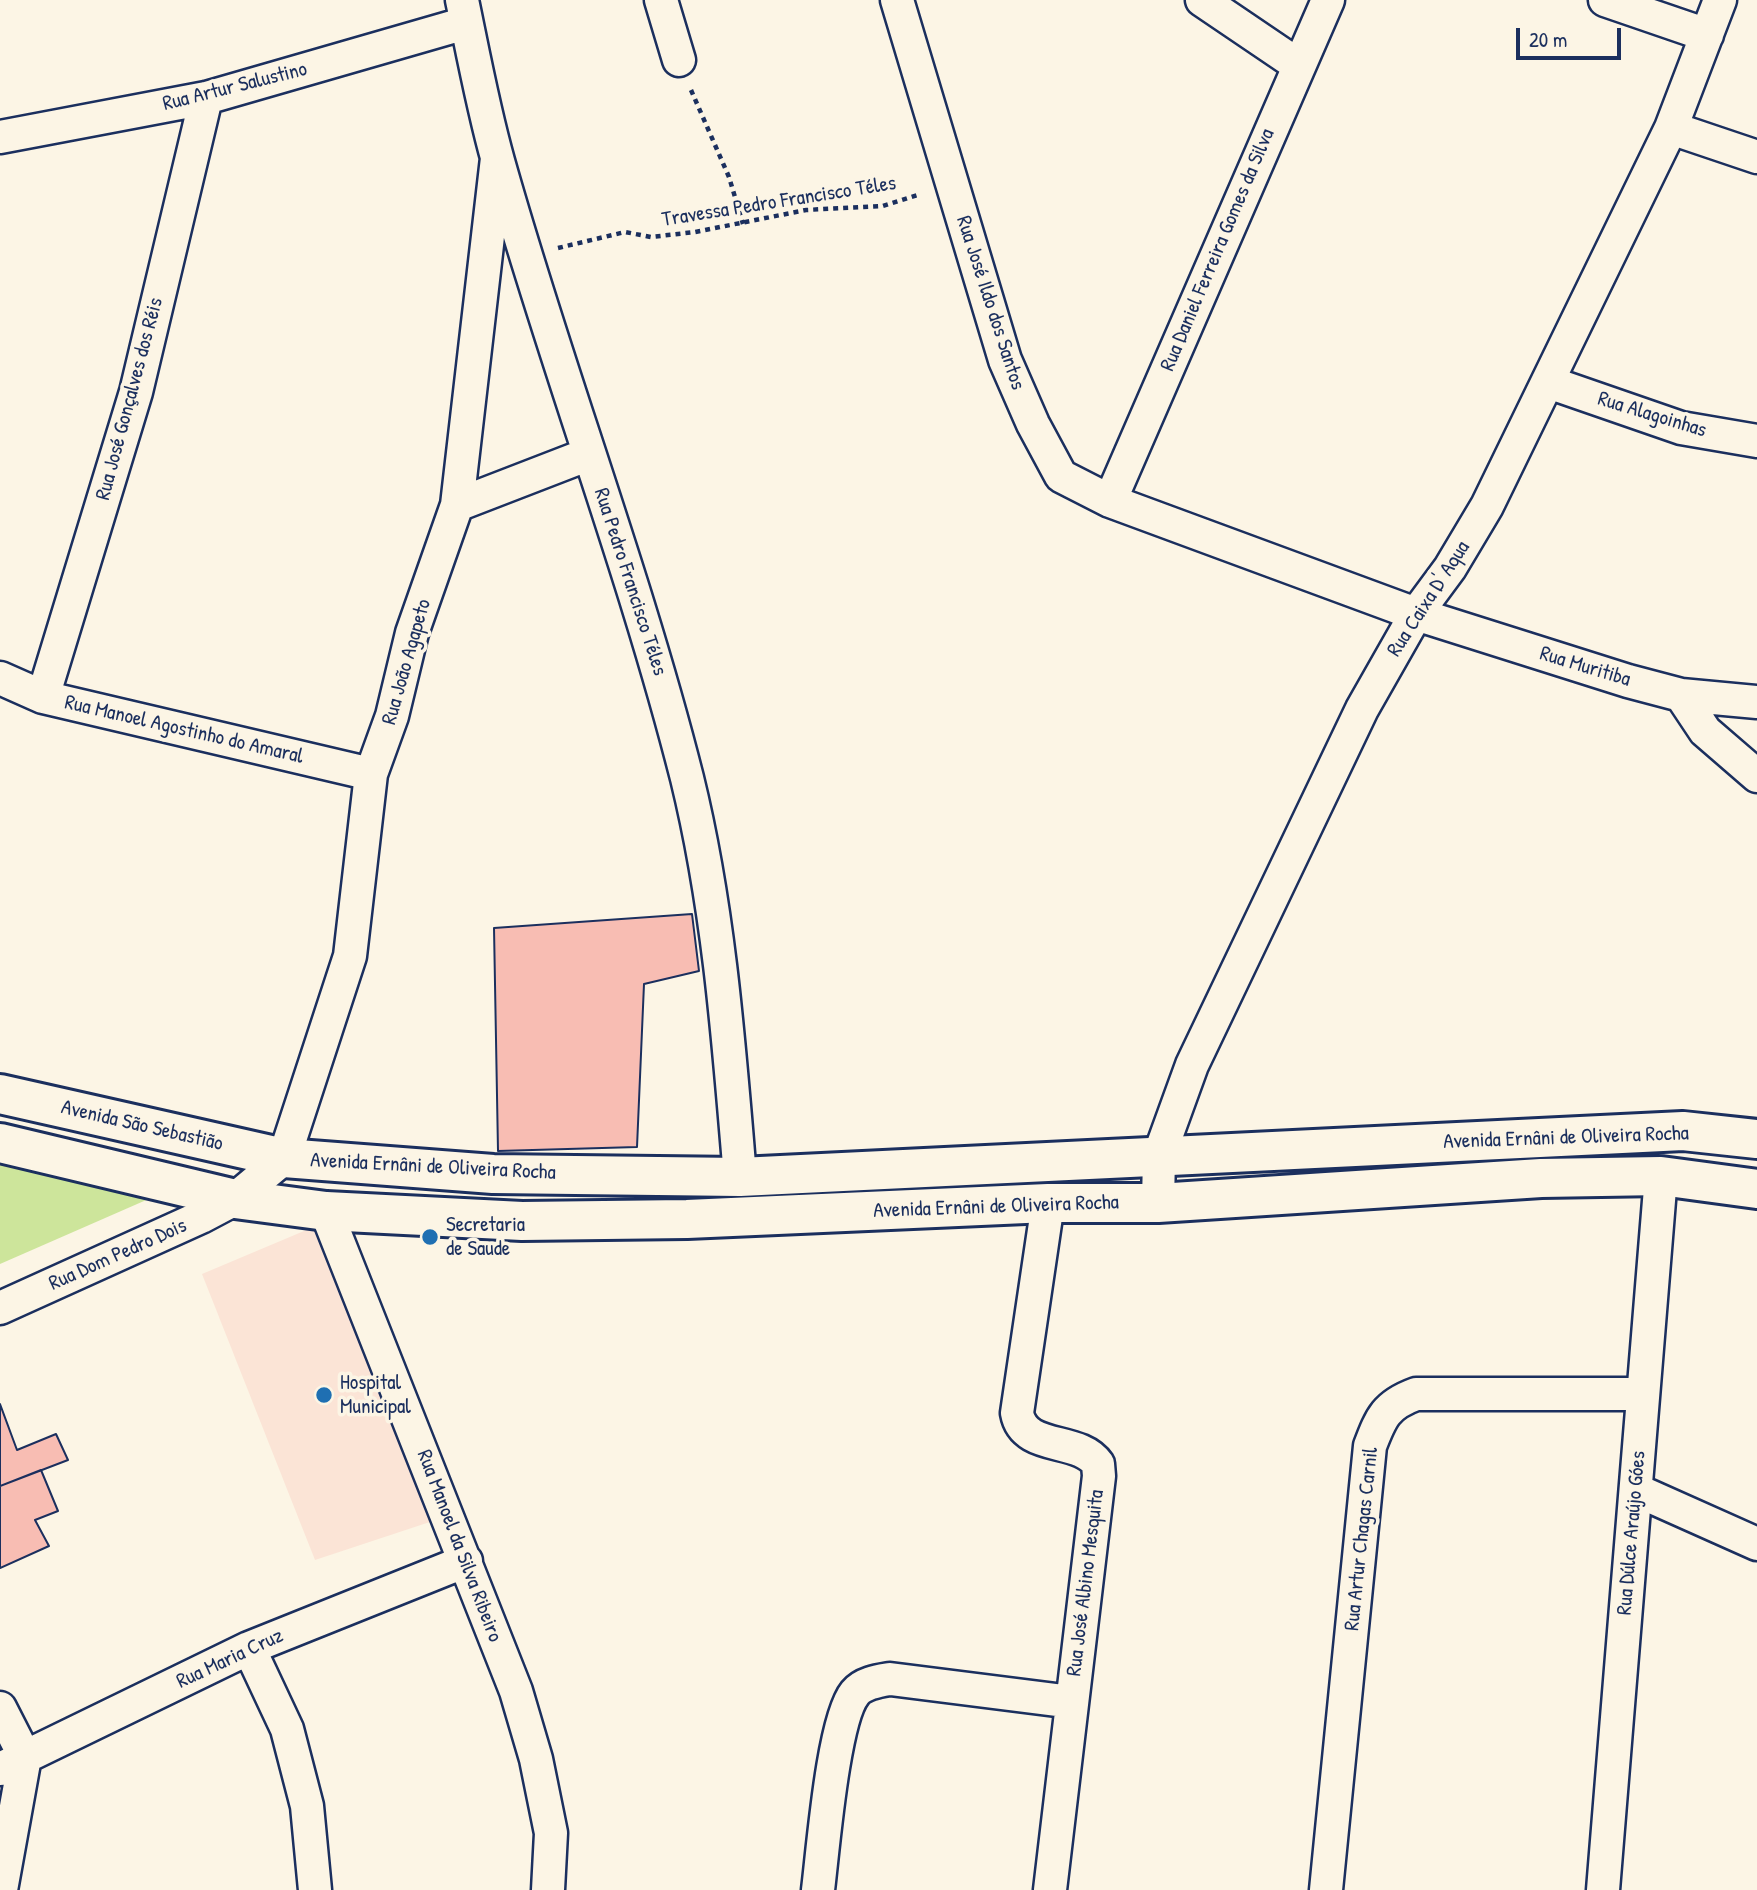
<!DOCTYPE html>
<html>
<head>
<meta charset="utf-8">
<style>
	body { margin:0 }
	#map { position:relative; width:1757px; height:1890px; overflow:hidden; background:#fcf5e5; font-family:"Patrick Hand",sans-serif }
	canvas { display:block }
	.scale { position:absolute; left:1516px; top:28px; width:105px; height:32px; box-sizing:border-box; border:4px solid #1b2f5e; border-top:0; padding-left:9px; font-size:21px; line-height:24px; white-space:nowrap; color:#1b2f5e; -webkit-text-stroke:5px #fcf5e5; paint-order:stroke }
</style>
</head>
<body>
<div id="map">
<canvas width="1757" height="1890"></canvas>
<div class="scale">20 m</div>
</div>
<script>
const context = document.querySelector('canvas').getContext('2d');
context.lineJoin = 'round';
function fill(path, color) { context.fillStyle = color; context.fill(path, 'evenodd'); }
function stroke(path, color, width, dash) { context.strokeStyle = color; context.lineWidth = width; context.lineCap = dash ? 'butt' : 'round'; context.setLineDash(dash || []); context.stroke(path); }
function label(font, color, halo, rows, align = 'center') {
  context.font = font + ' "Patrick Hand",sans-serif'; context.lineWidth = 7; context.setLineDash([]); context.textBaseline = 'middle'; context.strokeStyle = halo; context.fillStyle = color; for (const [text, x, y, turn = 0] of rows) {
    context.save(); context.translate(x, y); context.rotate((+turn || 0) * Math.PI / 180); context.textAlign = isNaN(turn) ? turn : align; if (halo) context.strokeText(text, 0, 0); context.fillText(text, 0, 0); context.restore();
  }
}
const built = new Path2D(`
	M 323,1223 L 451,1515 L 315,1560 L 202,1274 Z`);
const green = new Path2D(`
	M 0,1151 L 160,1194 L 0,1264 Z`);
const building = new Path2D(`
	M 692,914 L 699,971 L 644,984 L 637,1147 L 498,1151 L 494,928 Z
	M 0,1404 L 17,1450 L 56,1434 L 68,1460 L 0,1486 Z
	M 41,1470 L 58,1511 L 35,1520 L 49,1546 L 0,1568 L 0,1486 Z`);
const path = new Path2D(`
	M 691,90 L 729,177 L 743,224
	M 558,248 L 625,232 L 651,237 L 695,232 L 806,210 L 883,206 L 921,194`);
const street = new Path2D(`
	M 462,0 C 473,53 483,108 498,161 C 556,368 634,569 687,778 C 719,908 729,1044 740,1177
	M 661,0 L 679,60
	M 897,0 L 1005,360 L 1033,424 L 1061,476 L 1110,501 L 1416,614 L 1628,681 L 1681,695 L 1757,702
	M 1202,0 L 1298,65
	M 1605,0 L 1707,35
	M 1671,128 L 1757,157
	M 0,137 L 206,98 L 466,23
	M 1548,382 L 1681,428 L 1757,441
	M 1110,501 L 1328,0
	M 457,505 L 589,454
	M 0,678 L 43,697 L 371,774
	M 1681,695 L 1705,731 L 1757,776
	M 43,697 L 136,392 L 206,98
	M 1048,1203 L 1017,1413 C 1024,1452 1079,1436 1098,1464 L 1099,1476 L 1050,1890
	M 1158,1203 L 1159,1156 L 1192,1065 L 1362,709 L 1416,614 L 1450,568 L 1487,506 L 1671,128 L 1720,0
	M 326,1211 L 516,1691 L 536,1759 L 551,1833 L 548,1890
	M 0,1308 L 201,1217 L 235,1199 L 284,1158 L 350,956 L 371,774 L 392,716 L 412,633 L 457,505 L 497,158
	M 1636,1490 L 1757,1544
	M 249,1648 L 287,1729 L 307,1806 L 315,1890
	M 0,1708 L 25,1757 L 1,1890
	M 0,1769 L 249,1648 L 466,1561
	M 818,1890 C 823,1850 833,1720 855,1693 C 863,1683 878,1681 890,1679 L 1072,1702
	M 1326,1890 L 1370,1446 C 1381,1417 1386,1405 1416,1394 L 1643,1394
	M 1603,1890 L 1661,1176`);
const secondary = new Path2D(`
	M 0,1094 L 284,1158 L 493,1174 L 740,1177 L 1683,1131 L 1757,1139
	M 0,1143 L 235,1199 L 326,1211 L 522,1221 L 687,1219 L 1048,1203 L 1158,1203 L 1541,1178 L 1661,1176 L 1757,1189`);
const markers = [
	[430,1237,9,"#1f6fb2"],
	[324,1395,9,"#1f6fb2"]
];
const streetNames = [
	["Rua Artur Salustino",235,87,-14],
	["Travessa Pedro Francisco Téles",779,202,-9],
	["Rua Daniel Ferreira Gomes da Silva",1218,250,-67],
	["Rua José Ildo dos Santos",990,303,72],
	["Rua José Gonçalves dos Réis",130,399,-75],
	["Rua Alagoinhas",1652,415,17],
	["Rua Pedro Francisco Téles",630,582,72],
	["Rua Caixa D' Aqua",1429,599,-57],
	["Rua João Agapeto",407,662,-74],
	["Rua Muritiba",1585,667,17],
	["Rua Manoel Agostinho do Amaral",184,730,13],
	["Avenida São Sebastião",142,1126,13],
	["Avenida Ernâni de Oliveira Rocha",1566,1138,-2],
	["Avenida Ernâni de Oliveira Rocha",433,1167,3],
	["Avenida Ernâni de Oliveira Rocha",996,1207,-2],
	["Rua Dom Pedro Dois",118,1255,-24],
	["Rua Dúlce Araújo Góes",1632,1533,-85],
	["Rua Artur Chagas Carnil",1362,1539,-84],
	["Rua Manoel da Silva Ribeiro",459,1546,69],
	["Rua José Albino Mesquita",1086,1583,-83],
	["Rua Maria Cruz",230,1659,-25]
];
const poiNames = [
	["Secretaria",446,1225],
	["de Saude",446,1249],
	["Hospital",340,1383],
	["Municipal",340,1407]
];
fill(built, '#fbe4d6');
fill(green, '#cde59b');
fill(building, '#f8bdb3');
stroke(building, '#1b2f5e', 2);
stroke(street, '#1b2f5e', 37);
stroke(secondary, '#1b2f5e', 44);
stroke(path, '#1b2f5e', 4.5, [5, 5]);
stroke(street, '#fcf5e5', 32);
stroke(secondary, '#fcf5e5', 38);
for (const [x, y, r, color] of markers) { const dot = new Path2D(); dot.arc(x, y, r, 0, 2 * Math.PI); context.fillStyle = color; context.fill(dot); stroke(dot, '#fcf5e5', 2.5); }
label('21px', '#1b2f5e', '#fcf5e5', streetNames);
label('21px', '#1b2f5e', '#fcf5e5', poiNames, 'left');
</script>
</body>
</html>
